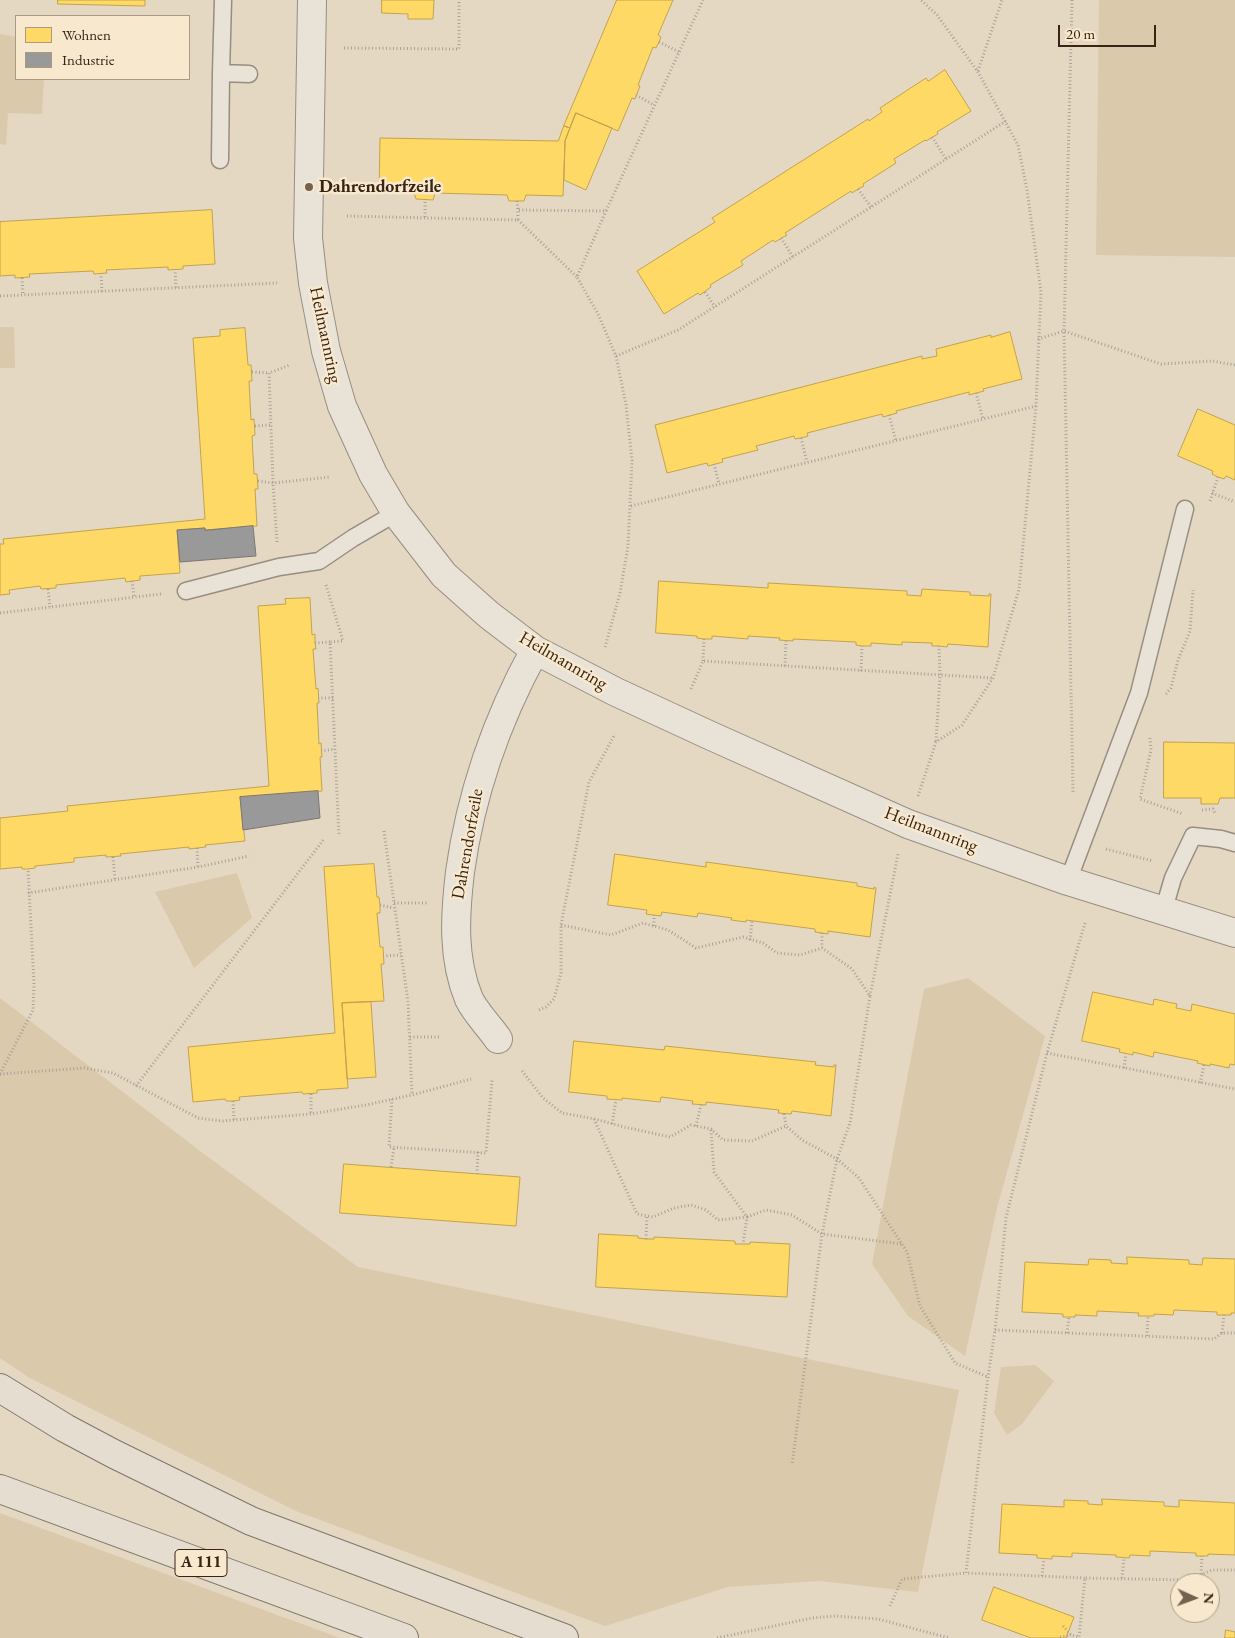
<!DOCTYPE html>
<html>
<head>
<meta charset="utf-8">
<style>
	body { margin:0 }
	#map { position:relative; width:1235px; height:1638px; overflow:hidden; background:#e4d8c2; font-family:"EB Garamond",serif }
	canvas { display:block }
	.legend { position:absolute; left:15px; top:15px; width:175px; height:65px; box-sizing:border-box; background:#f7e8ce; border:1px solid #ab9984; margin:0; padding:6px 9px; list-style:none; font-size:15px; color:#382314 }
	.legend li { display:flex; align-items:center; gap:10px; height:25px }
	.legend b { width:25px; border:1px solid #ab9984 }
	.north { position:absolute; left:1170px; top:1573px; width:50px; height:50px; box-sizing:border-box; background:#f7e8ce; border:1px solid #ab9984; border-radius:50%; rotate:92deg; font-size:14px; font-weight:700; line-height:20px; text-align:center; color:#382314 }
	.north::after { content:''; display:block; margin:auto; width:18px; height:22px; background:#746251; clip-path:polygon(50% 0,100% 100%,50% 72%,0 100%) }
	.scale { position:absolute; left:1058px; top:25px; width:98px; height:22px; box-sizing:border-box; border:2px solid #382314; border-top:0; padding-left:6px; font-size:15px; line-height:18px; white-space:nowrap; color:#382314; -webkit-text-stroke:4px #f7e8ce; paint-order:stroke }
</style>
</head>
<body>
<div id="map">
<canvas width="1235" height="1638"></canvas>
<ul class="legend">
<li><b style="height:14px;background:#ffd966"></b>Wohnen</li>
<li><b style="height:14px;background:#999"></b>Industrie</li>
</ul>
<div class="north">N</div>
<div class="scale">20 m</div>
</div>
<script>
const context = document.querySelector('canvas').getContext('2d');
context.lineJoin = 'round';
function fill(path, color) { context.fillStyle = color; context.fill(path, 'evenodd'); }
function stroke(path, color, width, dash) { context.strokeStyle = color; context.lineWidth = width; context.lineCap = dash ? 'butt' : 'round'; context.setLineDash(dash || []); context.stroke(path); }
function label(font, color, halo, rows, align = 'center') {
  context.font = font + ' "EB Garamond",serif'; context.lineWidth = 5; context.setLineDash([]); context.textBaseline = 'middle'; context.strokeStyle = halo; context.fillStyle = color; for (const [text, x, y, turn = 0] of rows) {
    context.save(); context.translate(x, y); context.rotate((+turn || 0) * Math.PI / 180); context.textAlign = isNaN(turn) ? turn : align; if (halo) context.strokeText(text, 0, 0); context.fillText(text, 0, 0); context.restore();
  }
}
const green = new Path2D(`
	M 1099,0 L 1235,0 L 1235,257 L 1096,255 Z
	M 0,34 L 16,37 L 16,79 L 44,79 L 42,114 L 8,113 L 6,145 L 0,144 Z
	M 0,327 L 14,327 L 15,368 L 0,368 Z
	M 237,873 L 252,918 L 194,968 L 155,892 Z
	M 968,978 L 1045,1036 L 997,1208 L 965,1356 L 908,1316 L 872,1264 L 924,989 Z
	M 0,998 L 204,1154 L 358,1267 L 959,1390 L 918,1592 L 820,1581 L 728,1587 L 605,1626 L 296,1511 L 28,1377 L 0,1358 Z
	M 1035,1365 L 1054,1381 L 1022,1424 L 1007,1435 L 994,1413 L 1001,1367 Z
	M 0,1513 L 340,1638 L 0,1638 Z`);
const homes = new Path2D(`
	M 58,0 L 145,0 L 145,6 L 58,4 Z
	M 382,0 L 434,0 L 433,19 L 408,19 L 408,14 L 382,13 Z
	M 617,0 L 673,0 L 658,35 L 661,37 L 659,42 L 656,48 L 653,47 L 638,85 L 640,86 L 635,99 L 632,98 L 618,131 L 576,113 L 570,128 L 564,126 Z
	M 945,70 L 971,111 L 937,132 L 938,134 L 926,141 L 925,140 L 894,159 L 896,163 L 863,184 L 864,186 L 858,189 L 852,193 L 851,191 L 785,233 L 787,235 L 775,242 L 773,240 L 741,261 L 743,265 L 710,285 L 711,287 L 700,295 L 698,293 L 664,314 L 637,271 L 715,222 L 712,218 L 868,119 L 869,121 L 882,112 L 880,108 L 926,78 L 928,81 Z
	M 576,113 L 612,128 L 586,190 L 564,180 L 565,141 Z
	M 564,126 L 570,128 L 565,141 L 563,196 L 526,195 L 524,201 L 509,201 L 507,195 L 435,193 L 433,200 L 416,199 L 414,193 L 379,192 L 380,138 L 558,141 Z
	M 212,210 L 215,264 L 183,266 L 183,269 L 168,270 L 168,267 L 106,270 L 107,273 L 94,274 L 93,271 L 29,274 L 30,277 L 15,278 L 15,275 L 0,276 L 0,222 Z
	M 245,328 L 248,365 L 251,365 L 252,381 L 249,381 L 251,420 L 254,419 L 255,435 L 252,436 L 254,474 L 257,474 L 258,489 L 255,489 L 257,526 L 205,530 L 205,528 L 177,530 L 180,573 L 140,576 L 140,580 L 126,582 L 125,578 L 56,585 L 56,588 L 41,589 L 40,586 L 9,590 L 10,594 L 0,595 L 0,544 L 4,544 L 3,539 L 205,519 L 193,338 L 220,336 L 220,330 Z
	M 1010,332 L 1022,379 L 983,389 L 984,391 L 969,395 L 969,392 L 896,411 L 897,413 L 883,417 L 882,414 L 807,433 L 808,436 L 801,438 L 795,439 L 794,436 L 756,446 L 758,450 L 722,459 L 723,462 L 708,466 L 707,463 L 667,473 L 655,425 L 922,356 L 922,359 L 937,356 L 936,349 L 991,335 L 991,337 Z
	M 1198,409 L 1235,425 L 1235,480 L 1226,476 L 1224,479 L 1218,477 L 1212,474 L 1213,471 L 1178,456 Z
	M 659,581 L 768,588 L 768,583 L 907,591 L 907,595 L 921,596 L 922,589 L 970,592 L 970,595 L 989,596 L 989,594 L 991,594 L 988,647 L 948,644 L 947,647 L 939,646 L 932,646 L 932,643 L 902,642 L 902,645 L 871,643 L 871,646 L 862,646 L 856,645 L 856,642 L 793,639 L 793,641 L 779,640 L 780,638 L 748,636 L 748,639 L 712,636 L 712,639 L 704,639 L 697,638 L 697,636 L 656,633 Z
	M 310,598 L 312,635 L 315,634 L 315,643 L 316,649 L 313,649 L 316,689 L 318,688 L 319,703 L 317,703 L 319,744 L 321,743 L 322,757 L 320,757 L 322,791 L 240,797 L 245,841 L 205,845 L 206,847 L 197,848 L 189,849 L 189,847 L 120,854 L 121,856 L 106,857 L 106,855 L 74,858 L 74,862 L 35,866 L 35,868 L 28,869 L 22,869 L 22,867 L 0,869 L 0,818 L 68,811 L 67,806 L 269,786 L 258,606 L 286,604 L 285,599 Z
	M 1164,742 L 1235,743 L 1235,798 L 1220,798 L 1218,804 L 1201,804 L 1201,798 L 1164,798 Z
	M 615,854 L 706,867 L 706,862 L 857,883 L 857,886 L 874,889 L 874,887 L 876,888 L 870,937 L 828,931 L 828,934 L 815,932 L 815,929 L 746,920 L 746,922 L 731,920 L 732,918 L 698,913 L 697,917 L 662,912 L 661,916 L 646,914 L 647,910 L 608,905 Z
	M 374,864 L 377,897 L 379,897 L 380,905 L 380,913 L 377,913 L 380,947 L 383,947 L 384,964 L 381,964 L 384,1001 L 342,1003 L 348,1088 L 317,1090 L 317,1093 L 303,1094 L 302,1092 L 239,1097 L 240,1100 L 233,1101 L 226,1101 L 225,1099 L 193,1102 L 188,1047 L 335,1033 L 324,867 Z
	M 1093,992 L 1153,1005 L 1154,999 L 1177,1004 L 1176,1008 L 1191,1011 L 1192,1004 L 1235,1014 L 1235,1065 L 1230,1064 L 1229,1068 L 1210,1064 L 1210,1066 L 1197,1063 L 1198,1061 L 1154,1052 L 1153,1057 L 1133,1052 L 1133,1055 L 1119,1052 L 1120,1049 L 1082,1041 Z
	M 371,1002 L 376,1077 L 347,1079 L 342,1003 Z
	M 574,1041 L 664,1050 L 665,1046 L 816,1062 L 815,1065 L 834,1067 L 834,1065 L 836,1065 L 831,1116 L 792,1111 L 791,1114 L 778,1113 L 779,1110 L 706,1102 L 706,1105 L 692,1104 L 693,1101 L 661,1097 L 660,1102 L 622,1098 L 622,1100 L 607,1099 L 607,1096 L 569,1092 Z
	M 344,1164 L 520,1177 L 516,1226 L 340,1213 Z
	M 599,1234 L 638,1236 L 638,1238 L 646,1239 L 654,1239 L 654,1237 L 735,1241 L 735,1244 L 750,1244 L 750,1242 L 790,1244 L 787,1297 L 596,1287 Z
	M 1127,1257 L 1189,1260 L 1189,1264 L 1202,1265 L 1203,1258 L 1235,1259 L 1235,1313 L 1231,1313 L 1231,1315 L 1217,1315 L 1217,1312 L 1174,1310 L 1173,1315 L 1154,1314 L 1154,1316 L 1138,1316 L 1139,1313 L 1097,1311 L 1097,1316 L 1075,1315 L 1075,1317 L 1063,1317 L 1063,1314 L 1022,1312 L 1025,1262 L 1088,1265 L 1089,1259 L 1111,1260 L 1111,1263 L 1127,1264 Z
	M 1102,1499 L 1164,1502 L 1164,1506 L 1179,1507 L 1179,1500 L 1235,1503 L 1235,1555 L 1208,1554 L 1208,1556 L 1196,1556 L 1196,1553 L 1150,1551 L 1150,1556 L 1130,1555 L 1129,1558 L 1116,1557 L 1116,1555 L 1072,1553 L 1072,1557 L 1052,1556 L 1052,1559 L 1037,1558 L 1037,1555 L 999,1553 L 1002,1504 L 1064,1507 L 1064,1500 L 1088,1501 L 1088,1504 L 1102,1505 Z
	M 994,1587 L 1074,1617 L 1066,1638 L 1031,1638 L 982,1620 Z
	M 1226,1630 L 1235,1632 L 1235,1638 L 1225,1638 Z`);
const industry = new Path2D(`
	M 253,526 L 256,556 L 180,562 L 177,530 L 205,528 L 205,530 Z
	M 318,791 L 320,818 L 243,830 L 240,797 Z`);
const path = new Path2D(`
	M 1072,0 L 1064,331 L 1073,793
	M 659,42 L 679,52
	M 344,48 L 459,49 L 459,0
	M 978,71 L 1002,0
	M 636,95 L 654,105
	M 932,137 L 946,159
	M 858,189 L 871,207
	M 517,201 L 518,210
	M 347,216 L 518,220 L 518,210 L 606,211 L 703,0
	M 425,217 L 425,199
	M 518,220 L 577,277
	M 781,238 L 793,257
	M 175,269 L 176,288
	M 101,273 L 102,292
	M 22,278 L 23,295
	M 705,292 L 715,307
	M 0,296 L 277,283
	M 1038,339 L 1064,331 L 1161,364 L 1212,361 L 1235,365
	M 616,356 L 678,330 L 1006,121
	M 252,372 L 269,373
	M 976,393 L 983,419
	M 889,415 L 896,441
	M 255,426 L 271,425
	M 801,438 L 807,462
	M 714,464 L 719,484
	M 258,481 L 273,483 L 330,477
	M 1212,493 L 1235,502
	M 1210,501 L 1218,477
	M 631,506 L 1036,406
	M 277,542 L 273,483 L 269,373 L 290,365
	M 132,581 L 134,597
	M 326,585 L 343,641 L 330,642 L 339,836
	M 48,589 L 50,607
	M 0,613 L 161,594
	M 315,643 L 330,642
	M 605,647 L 620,593 L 628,546 L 632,460 L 626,405 L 616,356 L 598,314 L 577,277 L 606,211
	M 703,661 L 704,639
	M 785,666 L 786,641
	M 861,671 L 862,646
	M 691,689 L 703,661 L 993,678
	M 1166,694 L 1171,688 L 1178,660 L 1190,631 L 1193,590
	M 318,698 L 333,698
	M 1150,738 L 1151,750 L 1140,799 L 1183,814
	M 936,741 L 940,676 L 939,646
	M 321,751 L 335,749
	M 918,796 L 936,742 L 962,725 L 993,678 L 1019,589 L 1036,406 L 1041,292 L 1027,190 L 1018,145 L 978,72 L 937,15 L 921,0
	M 1202,810 L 1213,809 L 1215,813
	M 384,831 L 408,1002 L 412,1095
	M 197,848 L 198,867
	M 1106,849 L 1153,861
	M 113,857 L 115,880
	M 28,893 L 198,867 L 249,856
	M 394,903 L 428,903
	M 380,905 L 394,908
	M 1085,923 L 1047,1053 L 1006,1218 L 995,1330 L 988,1377 L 966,1573 L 1085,1578
	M 561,925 L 611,935 L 643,923 L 668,930 L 696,948 L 743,937 L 763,943 L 777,953 L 800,955 L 822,948 L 852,969 L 870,996 L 850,1123 L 837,1159 L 822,1234 L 792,1465
	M 654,926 L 654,915
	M 822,933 L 822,947
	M 750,940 L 752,921
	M 383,956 L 401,955
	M 870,996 L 898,854
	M 539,1010 L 546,1007 L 554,999 L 561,973 L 561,925 L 589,782 L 615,734
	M 410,1037 L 441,1037
	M 1047,1053 L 1235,1089
	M 1124,1068 L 1126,1054
	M 522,1071 L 543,1098 L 562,1113 L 595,1119 L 624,1127 L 670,1137 L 691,1125 L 711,1129 L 723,1140 L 752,1141 L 786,1126 L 802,1140 L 837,1159 L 859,1178 L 907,1252 L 920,1306 L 955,1363 L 988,1377
	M 0,1074 L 84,1068 L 113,1073 L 198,1118 L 222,1121 L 311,1114 L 366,1105 L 412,1095 L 471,1079
	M 0,1074 L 33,1010 L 34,984 L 28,869
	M 1200,1083 L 1204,1065
	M 136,1086 L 324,839
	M 311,1094 L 311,1114
	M 392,1099 L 389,1147 L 486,1153 L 492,1080
	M 233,1101 L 234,1120
	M 784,1114 L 786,1125
	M 594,1119 L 637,1214 L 653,1217 L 674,1208 L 691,1205 L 706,1210 L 718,1220 L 747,1217 L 743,1244
	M 612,1124 L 616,1100
	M 696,1126 L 701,1105
	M 711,1130 L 714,1172 L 747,1217 L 766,1210 L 792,1215 L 822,1234 L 902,1244
	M 391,1167 L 394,1148
	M 477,1174 L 478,1152
	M 646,1239 L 647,1216
	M 995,1330 L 1214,1339 L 1222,1333 L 1235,1333
	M 1067,1333 L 1069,1317
	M 1222,1333 L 1224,1315
	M 1147,1336 L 1148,1316
	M 1201,1574 L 1202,1556
	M 1042,1576 L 1044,1558
	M 1122,1578 L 1124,1558
	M 890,1606 L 902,1579 L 966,1573
	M 1063,1626 L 1071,1635 L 1079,1637 L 1085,1578 L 1188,1580 L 1212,1570 L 1235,1570
	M 1060,1637 L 1071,1635
	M 717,1638 L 812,1618 L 835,1616 L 878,1619 L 949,1638`);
const service = new Path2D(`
	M 221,73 L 223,0
	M 220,160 L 221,73 L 249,74
	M 186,591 L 279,567 L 319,561 L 353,538 L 396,513
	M 1068,881 L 1139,693 L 1185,509
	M 1163,912 L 1173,878 L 1193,836 L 1221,839 L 1235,843`);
const minor = new Path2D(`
	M 312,0 L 308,238 L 313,283 L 326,351 L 342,406 L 373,474 L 396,513 L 444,575 L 489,615 L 535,650 L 616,692 L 709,735 L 908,824 L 1068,881 L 1235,933
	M 498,1039 C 490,1027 475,1012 469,999 C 452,958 455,914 460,872 C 471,793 497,719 535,650`);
const motorway = new Path2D(`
	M 0,1388 L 65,1428 L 114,1454 L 251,1521 L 564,1638
	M 0,1489 L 404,1638`);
const markers = [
	[309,187,5,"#746251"]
];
const shields = [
	[201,1563,52]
];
const shieldNames = [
	["A 111",201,1563]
];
const poiNames = [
	["Dahrendorfzeile",319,187]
];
const streetNames = [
	["Heilmannring",325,335,78],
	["Heilmannring",563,661,30],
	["Heilmannring",931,830,21],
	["Dahrendorfzeile",468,844,-80]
];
fill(green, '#dbc9ab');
fill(homes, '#ffd966');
stroke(homes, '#c3a24d', 1);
fill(industry, '#999');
stroke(industry, '#7c7671', 1);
stroke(service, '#988e80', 19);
stroke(minor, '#988e80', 30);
stroke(motorway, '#7f7669', 30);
stroke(path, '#a8a298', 3, [1, 2.5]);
stroke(service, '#e9e2d7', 16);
stroke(minor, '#e9e2d7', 28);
stroke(motorway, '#e5ddd0', 28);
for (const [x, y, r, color] of markers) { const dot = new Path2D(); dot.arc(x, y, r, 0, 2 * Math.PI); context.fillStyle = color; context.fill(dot); stroke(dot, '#f7e8ce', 2); }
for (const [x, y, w] of shields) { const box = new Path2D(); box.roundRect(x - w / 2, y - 13.5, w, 27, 4); context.fillStyle = '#f7e8ce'; context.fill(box); stroke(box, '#382314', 1); }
label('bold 16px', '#382314', null, shieldNames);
label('bold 18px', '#382314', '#f7e8ce', poiNames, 'left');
label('18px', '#382314', '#f7e8ce', streetNames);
</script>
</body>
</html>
